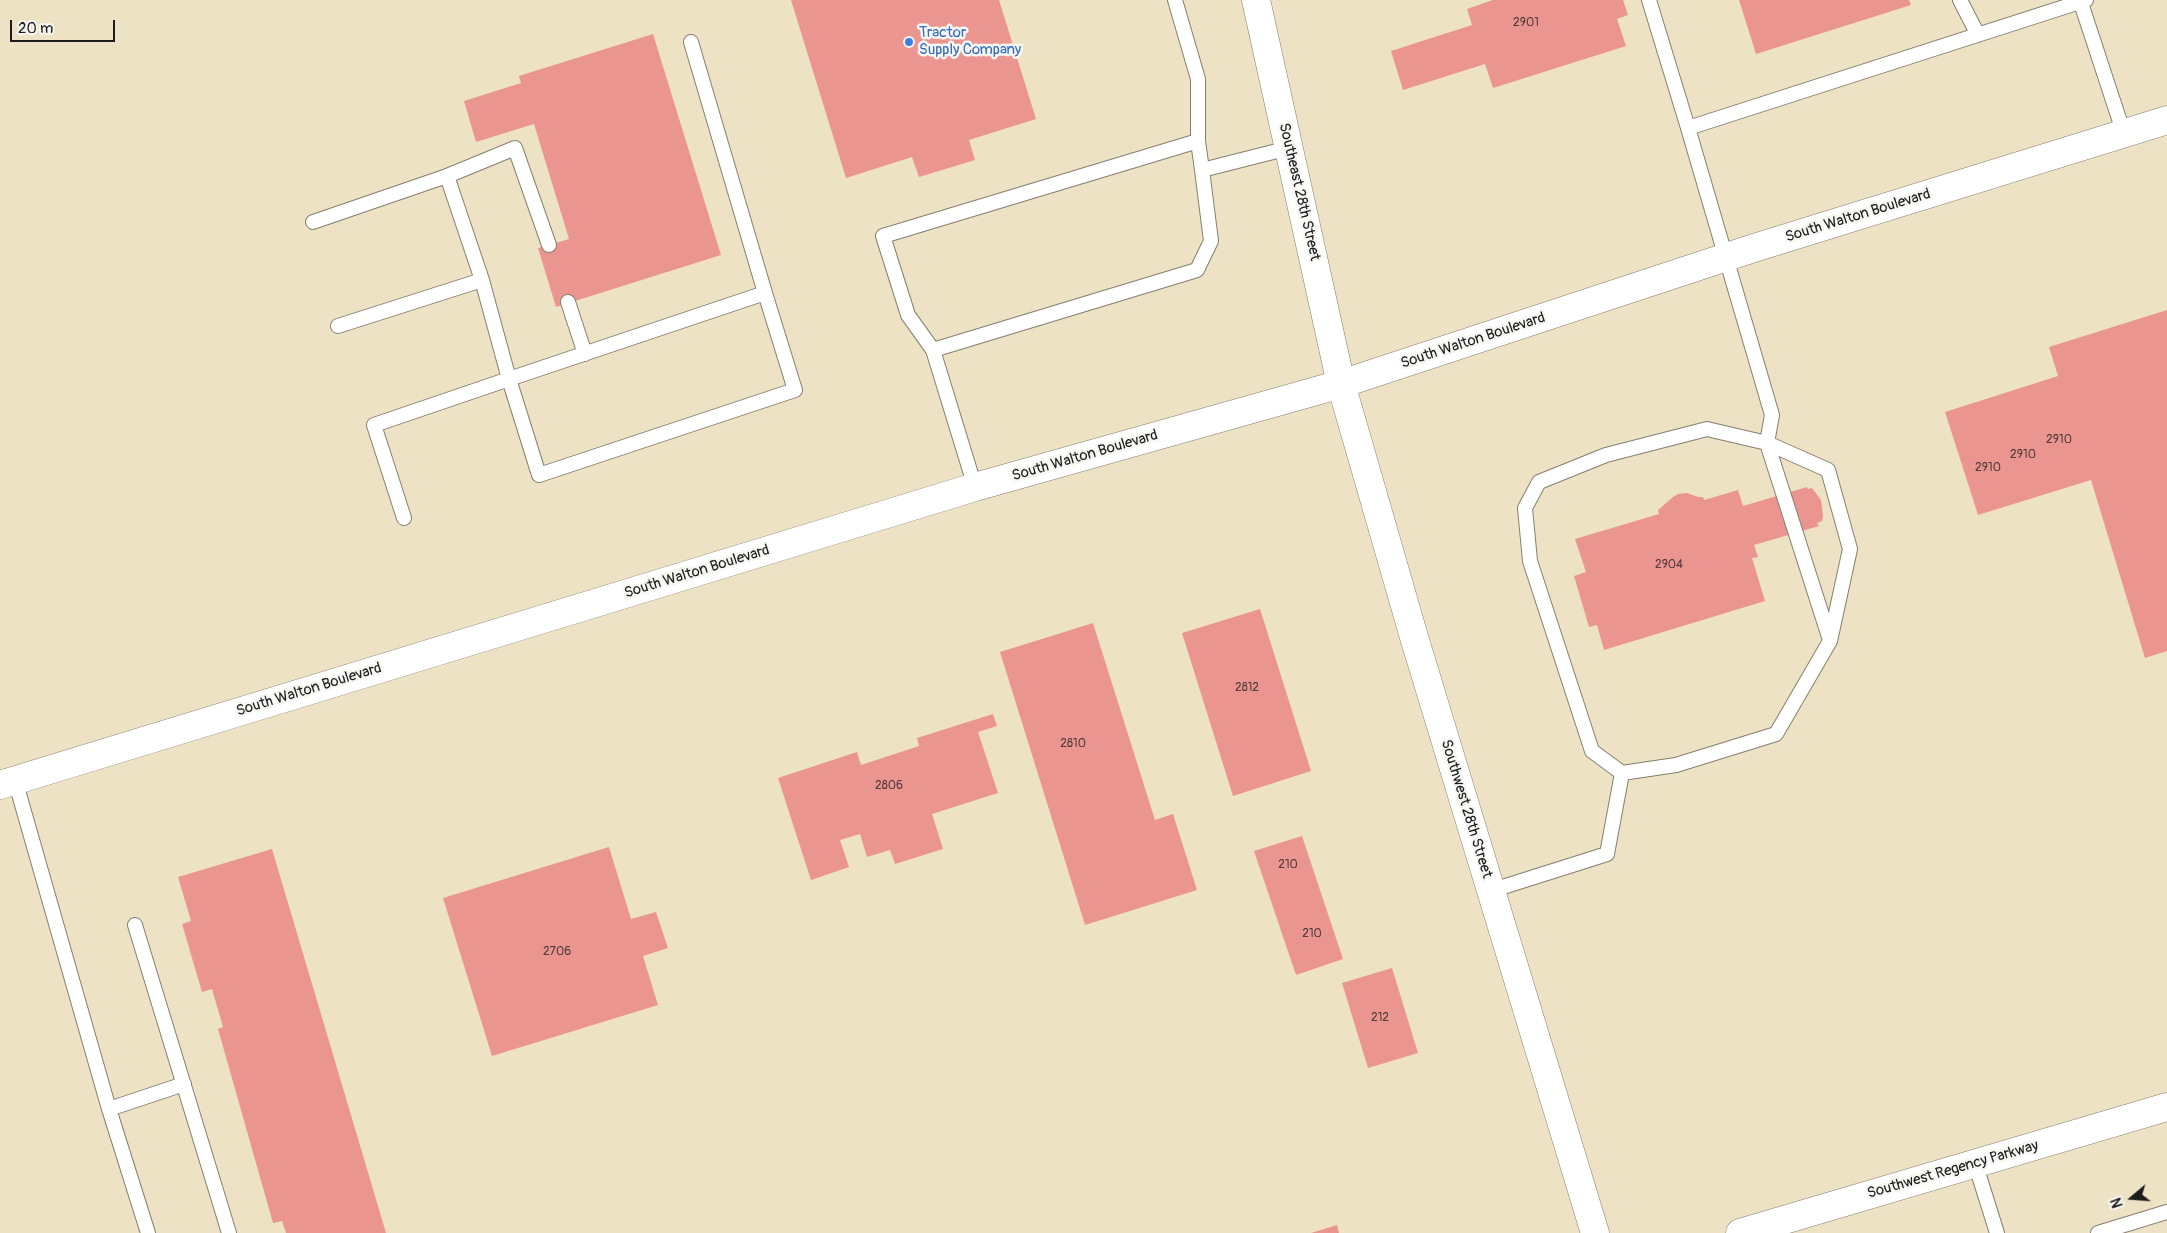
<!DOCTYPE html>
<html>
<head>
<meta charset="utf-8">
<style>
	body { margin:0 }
	#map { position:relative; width:2167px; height:1233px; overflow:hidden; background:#eee2c4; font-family:Pangolin,sans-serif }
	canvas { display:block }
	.north { position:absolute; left:2107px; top:1173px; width:50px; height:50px; -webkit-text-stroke:4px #f6f6f2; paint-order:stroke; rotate:252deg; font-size:14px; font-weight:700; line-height:20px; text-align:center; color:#1c1c1c }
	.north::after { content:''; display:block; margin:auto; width:18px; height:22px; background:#1c1c1c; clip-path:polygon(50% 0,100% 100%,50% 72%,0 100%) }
	.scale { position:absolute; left:10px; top:20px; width:105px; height:22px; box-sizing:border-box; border:2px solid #1c1c1c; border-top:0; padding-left:6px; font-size:15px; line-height:18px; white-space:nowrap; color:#1c1c1c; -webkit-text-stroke:4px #f6f6f2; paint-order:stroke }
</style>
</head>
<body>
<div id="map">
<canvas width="2167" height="1233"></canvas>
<div class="north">N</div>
<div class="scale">20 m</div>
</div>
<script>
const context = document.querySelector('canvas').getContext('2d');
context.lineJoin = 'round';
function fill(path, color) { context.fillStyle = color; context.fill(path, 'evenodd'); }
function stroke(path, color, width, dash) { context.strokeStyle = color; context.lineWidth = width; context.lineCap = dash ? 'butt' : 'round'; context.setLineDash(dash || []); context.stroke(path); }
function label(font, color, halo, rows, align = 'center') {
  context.font = font + ' Pangolin,sans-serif'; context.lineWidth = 5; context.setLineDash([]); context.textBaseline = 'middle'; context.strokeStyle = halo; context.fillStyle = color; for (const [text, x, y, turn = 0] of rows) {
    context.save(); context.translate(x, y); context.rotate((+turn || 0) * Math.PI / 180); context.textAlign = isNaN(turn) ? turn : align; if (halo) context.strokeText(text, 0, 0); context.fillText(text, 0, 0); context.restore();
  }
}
const building = new Path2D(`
	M 791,0 L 999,0 L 1036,119 L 969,140 L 975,160 L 919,177 L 912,157 L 846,178 Z
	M 1493,0 L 1623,0 L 1628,15 L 1617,19 L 1626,46 L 1493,88 L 1485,64 L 1403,90 L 1391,51 L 1472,25 L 1467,9 Z
	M 1739,0 L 1909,0 L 1911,5 L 1756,54 Z
	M 653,34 L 721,255 L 556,307 L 538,248 L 569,239 L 534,124 L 476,142 L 464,101 L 521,83 L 519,76 Z
	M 2167,310 L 2167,651 L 2145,658 L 2091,480 L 1978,515 L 1945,412 L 2058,376 L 2049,347 Z
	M 1807,487 L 1808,489 L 1812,488 L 1821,500 L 1823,516 L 1822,521 L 1817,523 L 1819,526 L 1754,545 L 1758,557 L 1752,558 L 1765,601 L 1604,650 L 1597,625 L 1589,627 L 1574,576 L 1586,572 L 1575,539 L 1659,514 L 1658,510 L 1673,497 L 1678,494 L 1687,493 L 1698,497 L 1703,497 L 1704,500 L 1738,490 L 1743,506 Z
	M 1260,609 L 1311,771 L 1233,796 L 1182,633 Z
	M 1093,623 L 1155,820 L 1173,814 L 1197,890 L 1085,925 L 1000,652 Z
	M 993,714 L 997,726 L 978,732 L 998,793 L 932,814 L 943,849 L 895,864 L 890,850 L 867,857 L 860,834 L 840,840 L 849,867 L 811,880 L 778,778 L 857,752 L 861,765 L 919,746 L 917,738 Z
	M 1302,836 L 1343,959 L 1296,975 L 1254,851 Z
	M 609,847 L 631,919 L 656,912 L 668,948 L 643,956 L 658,1005 L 492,1056 L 443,898 Z
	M 272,849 L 386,1233 L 286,1233 L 282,1221 L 273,1223 L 218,1029 L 223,1027 L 212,989 L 202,992 L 182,924 L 191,921 L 178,877 Z
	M 1392,968 L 1418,1053 L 1368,1068 L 1342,983 Z
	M 1337,1225 L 1339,1233 L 1311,1233 Z`);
const service = new Path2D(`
	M 1175,0 L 1198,79 L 1198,141 L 1202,170
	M 1649,0 L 1688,128
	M 1960,0 L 1978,35
	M 2080,0 L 2124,134
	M 691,42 L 765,293 L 509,379 L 539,475 L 795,390 L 765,293
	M 447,176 L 515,148 L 549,245
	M 313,222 L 447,176 L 482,280 L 509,379 L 374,425 L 404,518
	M 568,302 L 585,354
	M 338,326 L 482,280
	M 933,350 L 1197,270 L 1211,241 L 1202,170 L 1289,148
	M 1767,443 L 1828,470 L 1850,549 L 1830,641 L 1776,734 L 1676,765 L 1622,773 L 1592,751 L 1530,561 L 1525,508 L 1539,482 L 1606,455 L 1707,429 L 1767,443 L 1772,415 L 1688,128 L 2086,0
	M 1767,443 L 1830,640
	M 975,487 L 933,350 L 908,315 L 883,236 L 1198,141
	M 15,780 L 109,1109 L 148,1233
	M 1490,891 L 1607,854 L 1622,773
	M 135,925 L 229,1233
	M 109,1109 L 184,1084
	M 1975,1163 L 1997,1233
	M 2098,1233 L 2167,1212`);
const minor = new Path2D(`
	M 1740,1233 L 2167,1107`);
const tertiary = new Path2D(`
	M 1341,384 L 1414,637 L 1595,1233`);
const secondary = new Path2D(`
	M 1256,0 L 1341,384`);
const primary = new Path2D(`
	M 0,785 L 975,487 L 1341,384 L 1754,248 L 2167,120`);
const markers = [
	[909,42,5,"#3f7fe0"]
];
const numberNames = [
	["2901",1526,23],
	["2910",2059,440],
	["2910",2023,455],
	["2910",1988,468],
	["2904",1669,565],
	["2812",1247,688],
	["2810",1073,744],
	["2806",889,786],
	["210",1288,865],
	["210",1312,934],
	["2706",557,952],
	["212",1380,1018]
];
const shopNames = [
	["Tractor",919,33],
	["Supply Company",919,50]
];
const streetNames = [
	["Southeast 28th Street",1299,192,77],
	["South Walton Boulevard",1858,216,-17],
	["South Walton Boulevard",1473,341,-18],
	["South Walton Boulevard",1085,456,-16],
	["South Walton Boulevard",697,572,-17],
	["South Walton Boulevard",309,690,-17],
	["Southwest 28th Street",1466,809,73],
	["Southwest Regency Parkway",1953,1170,-16]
];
fill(building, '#eb9591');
stroke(service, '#857f70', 16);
stroke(minor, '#857f70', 29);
stroke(tertiary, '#857f70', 29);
stroke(secondary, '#857f70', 29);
stroke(primary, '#857f70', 29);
stroke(service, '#fff', 14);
stroke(minor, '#fff', 28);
stroke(tertiary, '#fff', 28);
stroke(secondary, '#fff', 28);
stroke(primary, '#fff', 28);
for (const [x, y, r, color] of markers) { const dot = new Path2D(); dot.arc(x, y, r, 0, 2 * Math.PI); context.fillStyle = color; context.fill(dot); stroke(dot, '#f6f6f2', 2); }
label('12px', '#503a39', null, numberNames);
label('15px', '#366cbe', '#f6f6f2', shopNames, 'left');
label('15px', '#1c1c1c', '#f6f6f2', streetNames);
</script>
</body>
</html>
